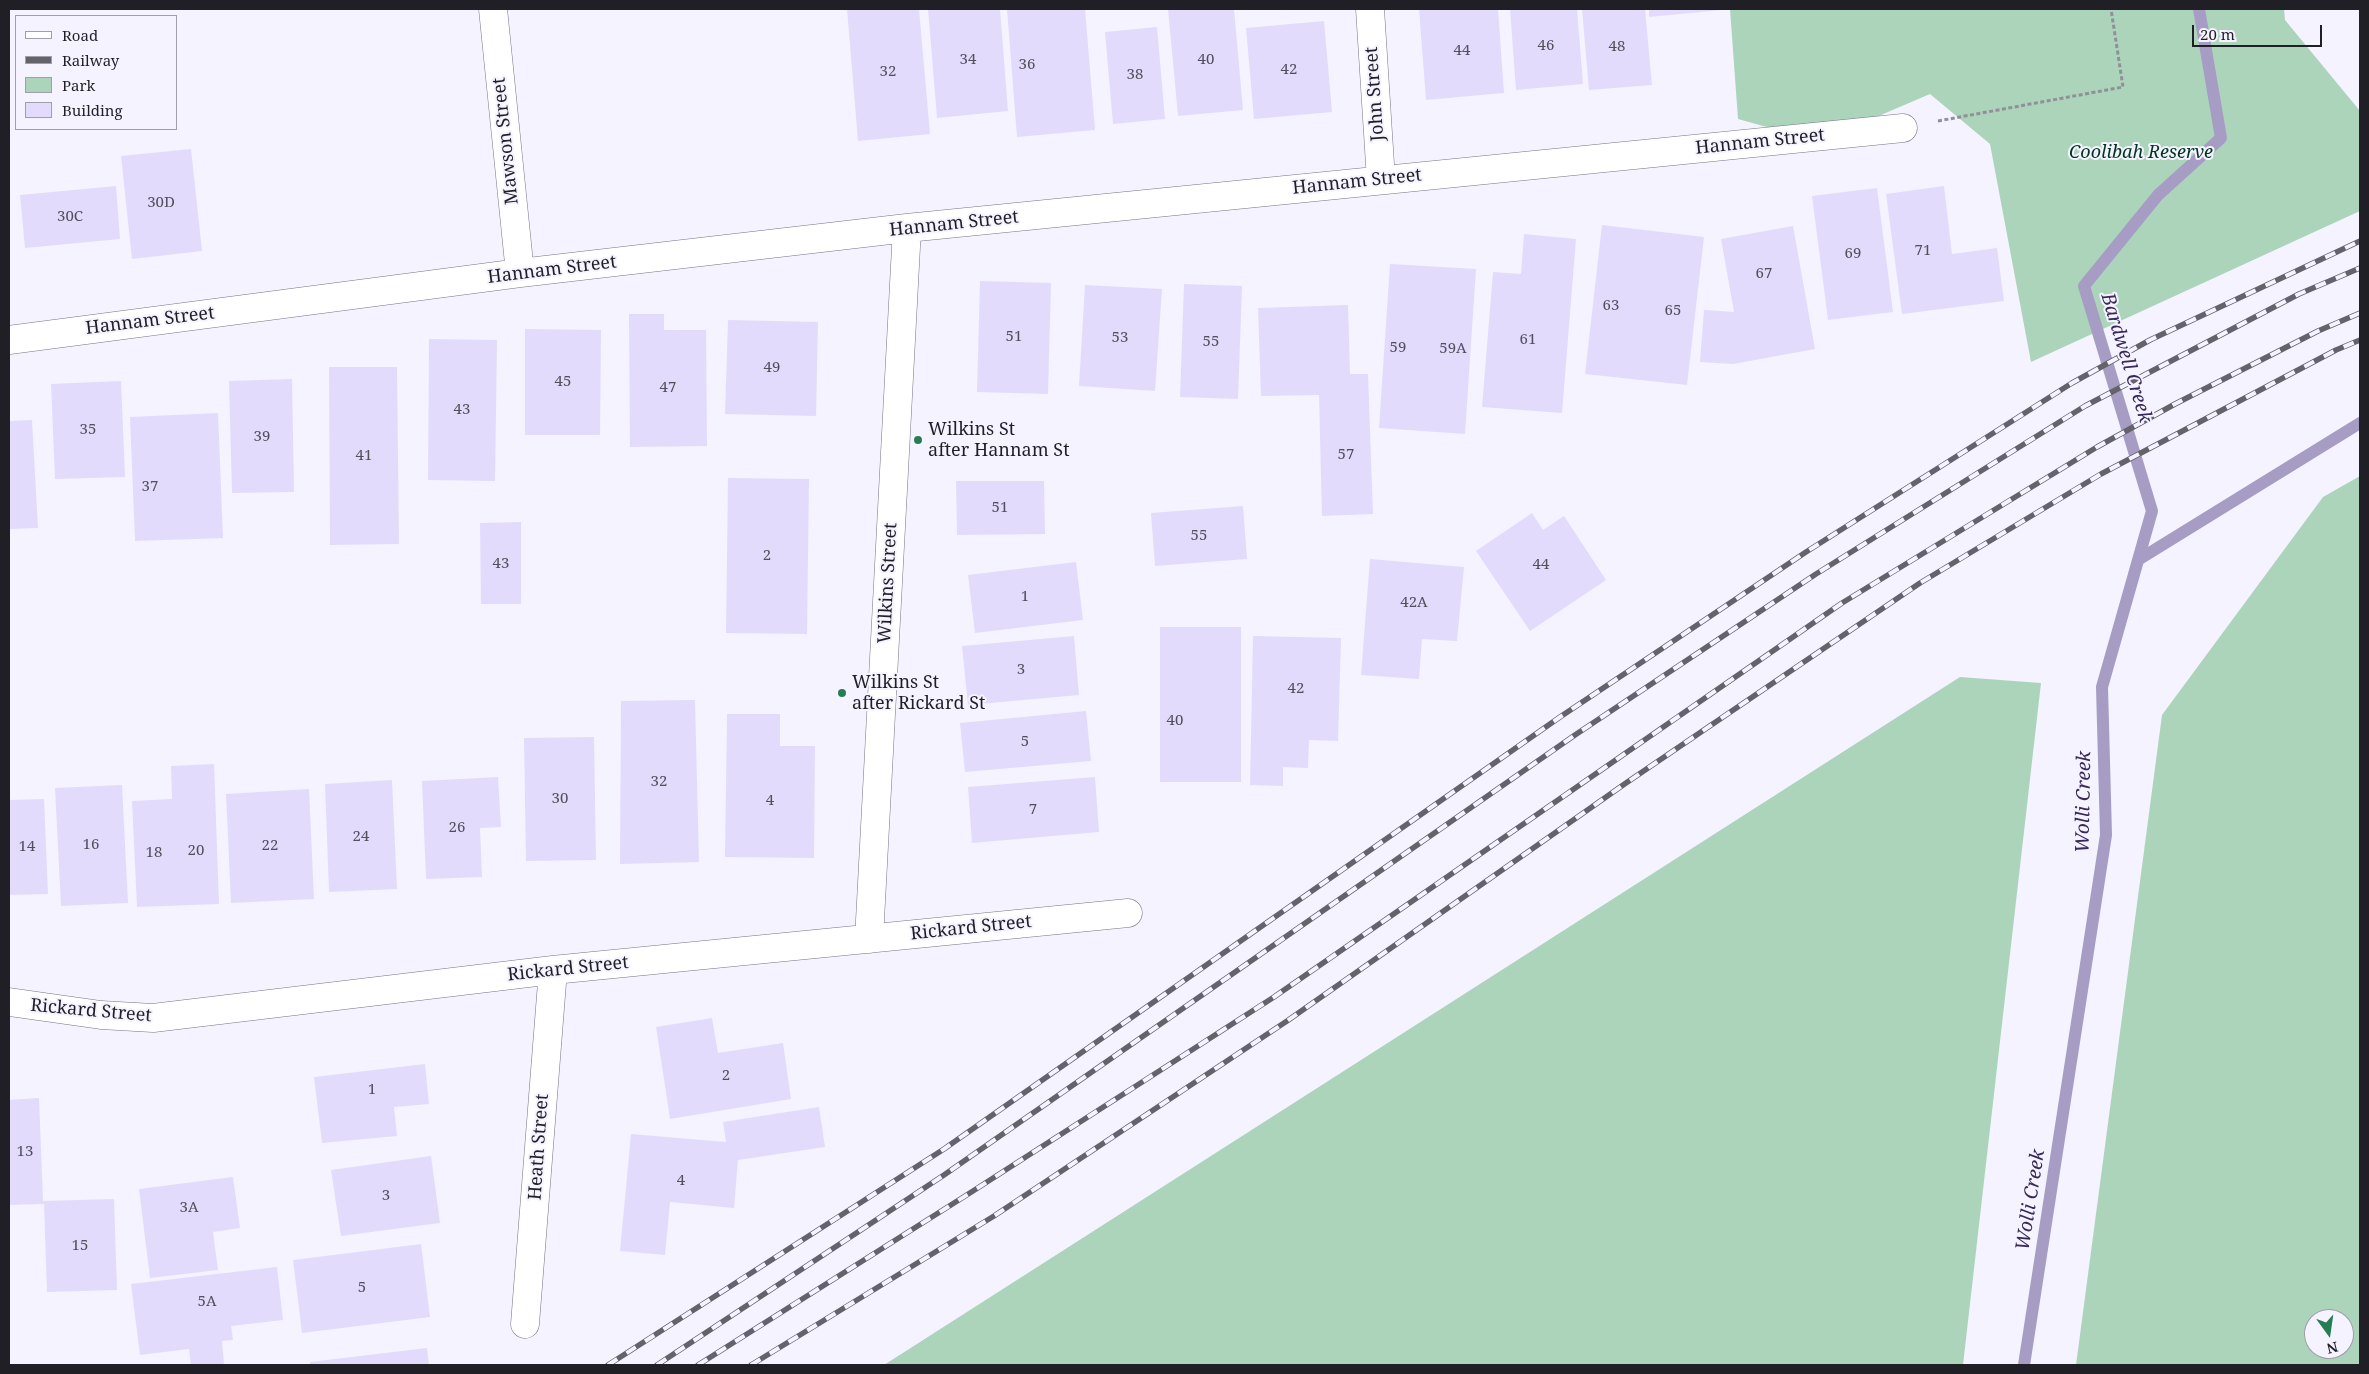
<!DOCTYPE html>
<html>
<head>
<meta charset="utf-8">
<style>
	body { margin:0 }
	#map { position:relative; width:2369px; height:1374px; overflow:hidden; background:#f5f3ff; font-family:"Noto Serif",serif }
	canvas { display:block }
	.frame { position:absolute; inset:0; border:10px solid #211f26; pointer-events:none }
	.legend { position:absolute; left:15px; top:15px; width:162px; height:115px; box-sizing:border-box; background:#f5f3ff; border:1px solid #a09ea8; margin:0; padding:6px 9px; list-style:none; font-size:15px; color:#211f26 }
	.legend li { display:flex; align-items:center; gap:10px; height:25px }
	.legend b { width:25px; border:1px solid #a09ea8 }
	.north { position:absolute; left:2304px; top:1309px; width:50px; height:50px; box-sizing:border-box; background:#f5f3ff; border:1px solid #a09ea8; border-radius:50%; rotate:166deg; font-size:14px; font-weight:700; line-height:20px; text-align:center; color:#211f26 }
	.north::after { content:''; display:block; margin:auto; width:18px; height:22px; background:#257e53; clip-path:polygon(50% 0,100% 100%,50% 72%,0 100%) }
	.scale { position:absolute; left:2192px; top:25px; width:130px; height:22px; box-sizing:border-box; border:2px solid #211f26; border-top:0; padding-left:6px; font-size:15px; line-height:18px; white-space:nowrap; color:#211f26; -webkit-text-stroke:4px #f5f3ff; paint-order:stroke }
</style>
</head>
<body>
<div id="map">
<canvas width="2369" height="1374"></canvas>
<div class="frame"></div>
<ul class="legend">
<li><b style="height:6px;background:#fff"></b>Road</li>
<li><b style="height:6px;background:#64626a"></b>Railway</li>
<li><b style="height:14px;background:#acd4bb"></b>Park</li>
<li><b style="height:14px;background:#e3dbfc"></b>Building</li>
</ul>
<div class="north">N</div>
<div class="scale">20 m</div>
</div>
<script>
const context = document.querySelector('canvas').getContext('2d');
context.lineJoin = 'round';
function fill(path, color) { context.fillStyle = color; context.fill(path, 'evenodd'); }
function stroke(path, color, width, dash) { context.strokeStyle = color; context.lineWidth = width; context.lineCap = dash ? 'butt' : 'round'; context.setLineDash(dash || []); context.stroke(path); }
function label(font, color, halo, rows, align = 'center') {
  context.font = font + ' "Noto Serif",serif'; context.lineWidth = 4; context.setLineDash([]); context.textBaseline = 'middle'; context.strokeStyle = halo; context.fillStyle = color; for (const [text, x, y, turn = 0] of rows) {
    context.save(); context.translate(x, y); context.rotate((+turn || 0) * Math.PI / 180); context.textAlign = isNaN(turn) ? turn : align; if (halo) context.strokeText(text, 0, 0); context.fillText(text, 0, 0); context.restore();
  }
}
const green = new Path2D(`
	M 1730,9 L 2284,9 L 2285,20 L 2360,111 L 2360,211 L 2031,362 L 1990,144 L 1930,94 L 1867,121 L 1774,129 L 1738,119 Z
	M 2360,476 L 2360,1365 L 2076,1365 L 2162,715 L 2323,497 ZM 2314,1319 L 2344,1319 L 2344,1349 L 2314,1349 Z
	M 1960,677 L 2041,683 L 1963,1365 L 884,1365 Z`);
const stream = new Path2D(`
	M 2138,560 L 2360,423
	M 2024,1365 L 2106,835 L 2102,687 L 2152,511 L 2084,286 L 2158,195 L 2221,138 L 2199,9`);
const building = new Path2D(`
	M 847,9 L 919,9 L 930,134 L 858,141 Z
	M 928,9 L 1000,9 L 1008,111 L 937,118 Z
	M 1007,9 L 1085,9 L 1095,130 L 1017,137 Z
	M 1168,9 L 1234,9 L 1243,110 L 1178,116 Z
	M 1419,9 L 1498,9 L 1504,93 L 1426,100 Z
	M 1510,9 L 1577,9 L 1583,84 L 1516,90 Z
	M 1582,9 L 1645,9 L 1652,85 L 1589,90 Z
	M 1649,9 L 1722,9 L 1722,10 L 1649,17 Z
	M 1324,21 L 1332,112 L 1254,119 L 1246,28 Z
	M 1157,27 L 1165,119 L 1113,124 L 1105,32 Z
	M 191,149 L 202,251 L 132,259 L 121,156 Z
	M 116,186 L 120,239 L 25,248 L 20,195 Z
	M 1944,186 L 1952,254 L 1997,248 L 2004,301 L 1902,314 L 1886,194 Z
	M 1877,188 L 1893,312 L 1828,320 L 1812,196 Z
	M 1602,225 L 1704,237 L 1687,385 L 1585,374 Z
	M 1793,226 L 1815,349 L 1733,364 L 1700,362 L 1704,310 L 1734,312 L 1721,239 Z
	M 1524,234 L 1576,239 L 1562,413 L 1482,407 L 1493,272 L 1521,274 Z
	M 1390,264 L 1476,269 L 1465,434 L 1379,428 Z
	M 980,281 L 1051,283 L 1048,394 L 977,392 Z
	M 1184,284 L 1242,286 L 1238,399 L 1180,397 Z
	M 1085,285 L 1162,289 L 1155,391 L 1079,386 Z
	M 1348,305 L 1350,374 L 1368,374 L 1373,514 L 1322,516 L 1319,395 L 1261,396 L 1258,308 Z
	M 629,314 L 664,314 L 664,330 L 706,330 L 707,446 L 630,447 Z
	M 728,320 L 818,322 L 816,416 L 725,414 Z
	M 525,329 L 601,330 L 600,435 L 525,435 Z
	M 429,339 L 497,340 L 495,481 L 428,480 Z
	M 329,367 L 397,367 L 399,544 L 330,545 Z
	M 292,379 L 294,492 L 232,493 L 229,381 Z
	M 121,381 L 125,477 L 55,479 L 51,384 Z
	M 218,413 L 223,538 L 135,541 L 130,417 Z
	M 32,420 L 38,528 L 9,529 L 9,421 Z
	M 728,478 L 809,479 L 807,634 L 726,633 Z
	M 956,481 L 1044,481 L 1045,534 L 957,535 Z
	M 1243,506 L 1247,559 L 1155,566 L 1151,513 Z
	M 1532,513 L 1543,530 L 1564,516 L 1606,580 L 1530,631 L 1476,551 Z
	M 521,522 L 521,604 L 481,604 L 480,523 Z
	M 1370,559 L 1464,567 L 1457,641 L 1422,639 L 1419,679 L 1361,675 Z
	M 1076,562 L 1083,620 L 975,633 L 968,575 Z
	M 1160,627 L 1241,627 L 1241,782 L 1160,782 Z
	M 1074,636 L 1079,695 L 968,705 L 962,646 Z
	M 1253,636 L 1341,638 L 1338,741 L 1309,740 L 1308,768 L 1283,767 L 1283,786 L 1250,785 Z
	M 695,700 L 699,862 L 620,864 L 621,701 Z
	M 1086,711 L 1091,761 L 965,772 L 960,723 Z
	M 727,714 L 780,714 L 780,746 L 815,746 L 814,858 L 725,857 Z
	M 594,737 L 596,860 L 526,861 L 524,738 Z
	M 214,764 L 219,904 L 137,907 L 132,801 L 172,799 L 171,766 Z
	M 498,777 L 501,827 L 480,828 L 482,877 L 426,879 L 422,781 Z
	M 1095,777 L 1099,832 L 972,843 L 968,787 Z
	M 392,780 L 397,889 L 329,892 L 325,784 Z
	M 122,785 L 128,903 L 61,906 L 55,788 Z
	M 309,789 L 314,899 L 231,903 L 226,794 Z
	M 44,799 L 48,894 L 9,895 L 9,800 Z
	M 712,1018 L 718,1053 L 783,1043 L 791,1099 L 670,1119 L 656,1027 Z
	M 425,1064 L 429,1104 L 394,1107 L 397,1136 L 322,1143 L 314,1077 Z
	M 39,1098 L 43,1201 L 114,1199 L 117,1290 L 47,1292 L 44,1204 L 9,1205 L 9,1100 Z
	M 819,1107 L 825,1147 L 738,1160 L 734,1208 L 670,1202 L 665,1255 L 620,1251 L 631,1134 L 726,1142 L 723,1122 Z
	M 431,1156 L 440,1223 L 341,1236 L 331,1170 Z
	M 233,1177 L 240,1228 L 213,1232 L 218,1270 L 150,1278 L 139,1189 Z
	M 421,1244 L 430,1317 L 302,1333 L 293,1260 Z
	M 277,1267 L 283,1320 L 231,1326 L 233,1340 L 222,1341 L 224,1364 L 191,1365 L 189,1349 L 140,1355 L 131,1284 Z
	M 427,1348 L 429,1365 L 310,1365 L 310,1362 Z`);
const path = new Path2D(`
	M 1938,121 L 2123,87 L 2111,9`);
const minor = new Path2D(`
	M 493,9 L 520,273
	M 1370,9 L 1381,180
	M 9,340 L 520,273 L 907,228 L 1903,128
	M 869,939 L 907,228
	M 9,1002 L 101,1015 L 153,1018 L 553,970 L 1128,913
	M 525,1324 L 553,970`);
const rail = new Path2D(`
	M 608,1365 L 944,1149 L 1560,717 L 1806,552 L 2072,383 L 2150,340 L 2360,241
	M 657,1365 L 944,1175 L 1575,735 L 1816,574 L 2085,406 L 2299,294 L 2360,268
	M 698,1365 L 973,1191 L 1274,997 L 1842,603 L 2097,447 L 2175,404 L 2318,331 L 2360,313
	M 751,1365 L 994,1216 L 1287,1021 L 1626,783 L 1920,583 L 2101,474 L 2336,350 L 2360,340`);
const markers = [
	[918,440,5,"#257e53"],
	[842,693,5,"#257e53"]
];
const numberNames = [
	["46",1546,46],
	["48",1617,47],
	["44",1462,51],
	["34",968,60],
	["40",1206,60],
	["36",1027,65],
	["42",1289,70],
	["32",888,72],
	["38",1135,75],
	["30D",161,203],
	["30C",70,217],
	["71",1923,251],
	["69",1853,254],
	["67",1764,274],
	["63",1611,306],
	["65",1673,311],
	["51",1014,337],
	["53",1120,338],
	["61",1528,340],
	["55",1211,342],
	["59",1398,348],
	["59A",1453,349],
	["49",772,368],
	["45",563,382],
	["47",668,388],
	["43",462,410],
	["35",88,430],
	["39",262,437],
	["57",1346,455],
	["41",364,456],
	["37",150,487],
	["51",1000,508],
	["55",1199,536],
	["2",767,556],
	["43",501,564],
	["44",1541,565],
	["1",1025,597],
	["42A",1414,603],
	["3",1021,670],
	["42",1296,689],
	["40",1175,721],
	["5",1025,742],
	["32",659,782],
	["30",560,799],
	["4",770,801],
	["7",1033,810],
	["26",457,828],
	["24",361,837],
	["16",91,845],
	["22",270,846],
	["14",27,847],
	["20",196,851],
	["18",154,853],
	["2",726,1076],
	["1",372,1090],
	["13",25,1152],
	["4",681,1181],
	["3",386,1196],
	["3A",189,1208],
	["15",80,1246],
	["5",362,1288],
	["5A",207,1302]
];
const streetNames = [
	["John Street",1375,94,-94],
	["Mawson Street",506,141,-96],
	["Hannam Street",1760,142,-6],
	["Hannam Street",1357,182,-6],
	["Hannam Street",954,224,-6],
	["Hannam Street",552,270,-7],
	["Hannam Street",150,321,-7],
	["Wilkins Street",888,583,-87],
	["Rickard Street",971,928,-6],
	["Rickard Street",568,969,-6],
	["Rickard Street",91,1011,5],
	["Heath Street",539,1147,-86]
];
const parkNames = [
	["Coolibah Reserve",2141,153]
];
const poiNames = [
	["Wilkins St",928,430],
	["after Hannam St",928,451],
	["Wilkins St",852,683],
	["after Rickard St",852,704]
];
const waterNames = [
	["Bardwell Creek",2126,358,73],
	["Wolli Creek",2084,802,-89],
	["Wolli Creek",2031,1200,-81]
];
fill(green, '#acd4bb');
stroke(stream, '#a79dc4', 12);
fill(building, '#e3dbfc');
stroke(minor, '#777385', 29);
stroke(path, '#918f98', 3, [4, 2.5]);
stroke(minor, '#fff', 28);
stroke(rail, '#64626a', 5.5);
stroke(rail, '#f5f3ff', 4, [11]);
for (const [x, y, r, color] of markers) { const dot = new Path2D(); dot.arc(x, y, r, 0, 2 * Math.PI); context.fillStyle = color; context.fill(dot); stroke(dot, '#f5f3ff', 2); }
label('15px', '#524e5c', null, numberNames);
label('18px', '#211f26', '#f5f3ff', streetNames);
label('italic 18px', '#00361e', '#f5f3ff', parkNames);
label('18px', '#211f26', '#f5f3ff', poiNames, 'left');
label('italic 19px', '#39295b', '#f5f3ff', waterNames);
</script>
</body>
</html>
